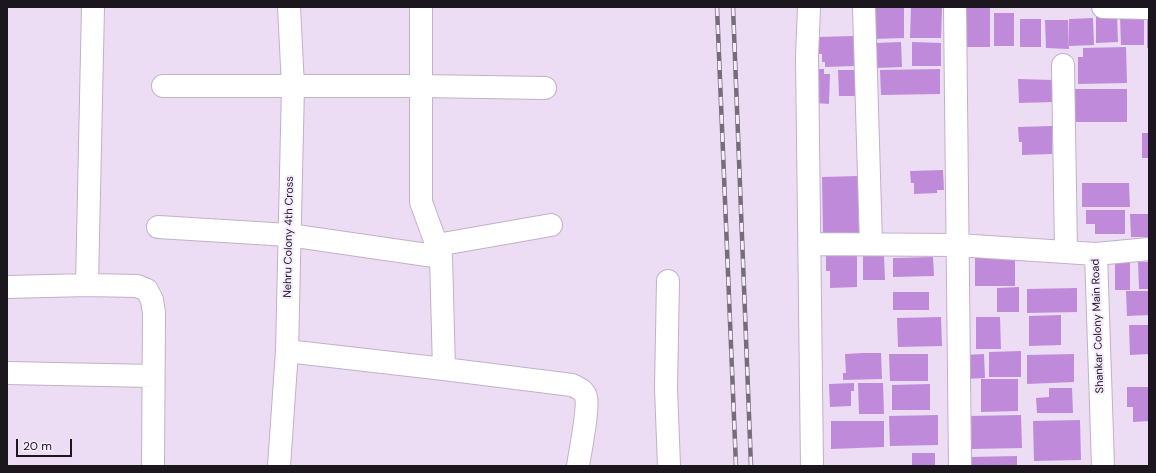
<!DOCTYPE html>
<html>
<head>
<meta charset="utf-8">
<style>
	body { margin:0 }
	#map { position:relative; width:1156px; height:473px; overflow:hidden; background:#ecdcf4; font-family:"DM Sans",sans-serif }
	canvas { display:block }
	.frame { position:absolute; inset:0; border:8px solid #1c161f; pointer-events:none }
	.scale { position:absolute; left:16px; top:439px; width:56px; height:18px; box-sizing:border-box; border:2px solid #1c161f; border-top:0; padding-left:5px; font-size:12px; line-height:14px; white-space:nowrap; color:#1c161f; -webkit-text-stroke:3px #f7ebfe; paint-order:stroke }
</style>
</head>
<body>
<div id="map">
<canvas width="1156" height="473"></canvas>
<div class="frame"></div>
<div class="scale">20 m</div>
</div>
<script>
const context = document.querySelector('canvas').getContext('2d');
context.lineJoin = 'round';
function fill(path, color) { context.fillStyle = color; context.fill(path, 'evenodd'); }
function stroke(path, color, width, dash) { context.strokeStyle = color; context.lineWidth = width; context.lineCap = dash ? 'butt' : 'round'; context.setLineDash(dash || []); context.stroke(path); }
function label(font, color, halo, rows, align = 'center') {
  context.font = font + ' "DM Sans",sans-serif'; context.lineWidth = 4; context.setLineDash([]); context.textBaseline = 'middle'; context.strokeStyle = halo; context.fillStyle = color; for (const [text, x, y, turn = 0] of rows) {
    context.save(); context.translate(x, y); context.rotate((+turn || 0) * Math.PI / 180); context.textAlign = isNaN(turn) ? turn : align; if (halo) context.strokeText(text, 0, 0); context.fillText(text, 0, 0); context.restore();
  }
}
const building = new Path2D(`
	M 873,7 L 904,7 L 904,38 L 874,39 Z
	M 911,7 L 942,8 L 941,38 L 910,38 Z
	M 964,8 L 990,8 L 990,47 L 964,47 Z
	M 994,13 L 1014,13 L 1014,46 L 994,46 Z
	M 1117,15 L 1118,42 L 1096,43 L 1096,16 Z
	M 1120,16 L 1144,16 L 1144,45 L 1121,45 Z
	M 1093,18 L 1094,45 L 1069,46 L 1069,19 Z
	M 1147,18 L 1149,18 L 1149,48 L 1147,48 Z
	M 1020,19 L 1041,19 L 1041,47 L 1020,47 Z
	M 1045,20 L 1068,20 L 1069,49 L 1046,48 Z
	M 854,36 L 855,66 L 825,67 L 825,62 L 822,62 L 822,54 L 818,54 L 817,37 Z
	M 901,42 L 902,67 L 876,68 L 875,43 Z
	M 912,42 L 941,43 L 941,66 L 912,66 Z
	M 1126,47 L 1127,83 L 1078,84 L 1078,57 L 1083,57 L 1083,48 Z
	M 816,69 L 824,69 L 824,74 L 830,74 L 829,104 L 815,103 Z
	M 940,69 L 940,94 L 881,95 L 880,70 Z
	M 838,70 L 856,70 L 857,96 L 839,96 Z
	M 1018,79 L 1053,80 L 1053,102 L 1019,103 Z
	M 1075,89 L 1127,89 L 1127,122 L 1075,122 Z
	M 1052,126 L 1052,154 L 1022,155 L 1022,142 L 1019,142 L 1018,127 Z
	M 1142,133 L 1149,133 L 1149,158 L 1142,158 Z
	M 943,170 L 944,190 L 937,190 L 937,193 L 914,194 L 914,183 L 911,183 L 910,171 Z
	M 858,176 L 859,234 L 823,234 L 822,177 Z
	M 1082,183 L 1129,183 L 1130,207 L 1082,207 Z
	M 1086,210 L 1125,210 L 1125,234 L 1095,234 L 1095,224 L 1086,224 Z
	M 1130,214 L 1148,214 L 1148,237 L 1131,237 Z
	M 826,246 L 857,246 L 857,287 L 830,288 L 830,271 L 826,271 Z
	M 863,256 L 884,256 L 885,280 L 863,280 Z
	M 975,256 L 1015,257 L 1015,286 L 975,286 Z
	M 933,257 L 934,276 L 893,277 L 893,258 Z
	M 1115,258 L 1130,258 L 1130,290 L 1115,290 Z
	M 1138,262 L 1149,262 L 1149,289 L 1139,289 Z
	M 1019,287 L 1019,312 L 997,312 L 997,288 Z
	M 1077,288 L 1077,312 L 1027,313 L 1027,289 Z
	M 1126,291 L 1149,291 L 1149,315 L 1127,316 Z
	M 893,292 L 929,292 L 929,310 L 893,310 Z
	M 1061,315 L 1061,345 L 1029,346 L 1029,316 Z
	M 941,317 L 942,346 L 898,347 L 897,318 Z
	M 976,317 L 1000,317 L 1001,349 L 976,349 Z
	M 1129,325 L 1149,325 L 1149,354 L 1130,355 Z
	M 1021,351 L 1021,377 L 989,377 L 989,352 Z
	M 863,353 L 881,353 L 882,379 L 843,380 L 843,373 L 846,373 L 845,354 Z
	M 889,354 L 928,354 L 928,381 L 890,381 Z
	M 984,354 L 985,378 L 965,379 L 965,355 Z
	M 1074,354 L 1074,382 L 1027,384 L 1027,355 Z
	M 981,379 L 1018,379 L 1018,411 L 981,412 Z
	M 854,383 L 854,391 L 851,391 L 851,406 L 830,407 L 829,384 Z
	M 858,383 L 883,383 L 884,414 L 859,414 Z
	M 930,384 L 930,410 L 892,410 L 892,385 Z
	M 1127,387 L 1149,387 L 1149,421 L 1133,422 L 1133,407 L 1127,407 Z
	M 1049,388 L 1072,388 L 1073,413 L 1037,413 L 1036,398 L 1049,397 Z
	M 938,415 L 938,445 L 890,446 L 889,416 Z
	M 1021,415 L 1022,448 L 971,449 L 970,416 Z
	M 1080,420 L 1081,460 L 1034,461 L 1033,421 Z
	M 831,421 L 884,421 L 884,447 L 831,449 Z
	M 912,453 L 935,453 L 935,466 L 912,466 Z
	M 1017,456 L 1017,466 L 971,466 L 970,457 Z`);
const minor = new Path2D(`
	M 421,7 L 421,202 L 441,257 L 444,369
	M 809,7 L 807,57 L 812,466
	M 864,7 L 871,244
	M 955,7 L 960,466
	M 1103,7 L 1149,8
	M 1063,65 L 1066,251
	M 163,86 L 421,86 L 545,88
	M 158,227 L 289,235 L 441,257
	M 809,244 L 957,245 L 1096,254 L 1103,466
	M 437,245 L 551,225
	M 1096,254 L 1149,249
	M 668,281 L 666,388 L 669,466
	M 87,285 L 93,7
	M 7,287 L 87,285 L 137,286 L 147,290 L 152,300 L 154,313 L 153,466
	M 287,351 L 444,369 L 572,385 C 578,388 584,390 586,397 C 589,407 580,453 578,466
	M 7,373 L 153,376
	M 279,466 L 287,351 L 293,86 L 289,7`);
const rail = new Path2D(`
	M 717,7 L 736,466
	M 733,7 L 751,466`);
const streetNames = [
	["Nehru Colony 4th Cross",289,237,-89],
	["Shankar Colony Main Road",1098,326,-92]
];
fill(building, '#c08adb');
stroke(minor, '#c0b1c8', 24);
stroke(minor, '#fff', 22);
stroke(rail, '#766c7b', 4.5);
stroke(rail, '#f7ebfe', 3, [9]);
label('11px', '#1c161f', '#f7ebfe', streetNames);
</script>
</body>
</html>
